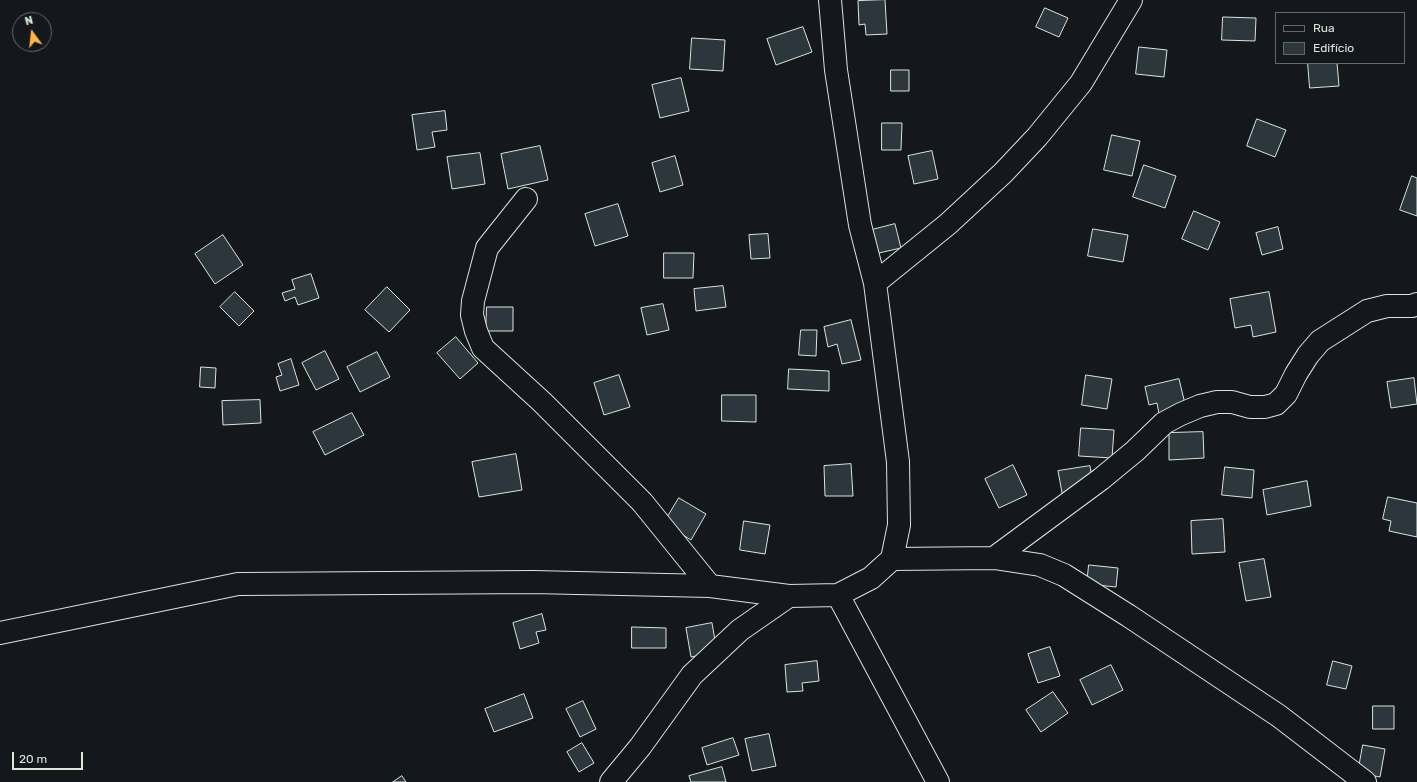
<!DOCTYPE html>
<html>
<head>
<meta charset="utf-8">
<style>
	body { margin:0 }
	#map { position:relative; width:1417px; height:782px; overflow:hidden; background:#14181c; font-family:Rubik,sans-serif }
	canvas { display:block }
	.legend { position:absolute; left:1275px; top:12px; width:130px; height:52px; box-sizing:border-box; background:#14181c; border:1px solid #626a69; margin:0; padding:5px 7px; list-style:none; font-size:12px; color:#d8e6dc }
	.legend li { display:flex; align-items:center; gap:8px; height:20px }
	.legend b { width:20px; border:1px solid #626a69 }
	.north { position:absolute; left:12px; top:12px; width:40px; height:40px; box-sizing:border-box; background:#14181c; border:1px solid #626a69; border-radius:50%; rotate:345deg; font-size:11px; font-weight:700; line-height:16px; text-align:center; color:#d8e6dc }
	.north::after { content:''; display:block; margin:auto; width:14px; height:18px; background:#ffb74d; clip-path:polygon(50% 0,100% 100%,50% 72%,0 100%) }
	.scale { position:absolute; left:12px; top:752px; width:71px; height:18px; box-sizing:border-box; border:2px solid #d8e6dc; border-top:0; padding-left:5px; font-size:12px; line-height:14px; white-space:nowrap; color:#d8e6dc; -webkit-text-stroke:3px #14181c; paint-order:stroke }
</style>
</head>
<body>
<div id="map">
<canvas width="1417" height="782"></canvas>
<ul class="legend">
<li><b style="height:5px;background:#14181c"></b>Rua</li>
<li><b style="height:11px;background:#2c363c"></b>Edifício</li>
</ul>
<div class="north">N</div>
<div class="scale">20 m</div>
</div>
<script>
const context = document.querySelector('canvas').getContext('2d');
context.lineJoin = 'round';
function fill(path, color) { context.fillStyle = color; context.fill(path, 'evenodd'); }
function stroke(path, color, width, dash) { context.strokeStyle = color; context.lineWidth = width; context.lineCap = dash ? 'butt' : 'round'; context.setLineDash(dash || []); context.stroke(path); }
const building = new Path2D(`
	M 885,0 L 887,34 L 866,35 L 865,24 L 859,25 L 858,1 Z
	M 1045,8 L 1068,18 L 1059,37 L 1036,27 Z
	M 1223,17 L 1256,18 L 1255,41 L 1222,40 Z
	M 803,27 L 812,52 L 776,65 L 767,39 Z
	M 692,38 L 725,40 L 723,71 L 690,69 Z
	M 1139,47 L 1167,50 L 1164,77 L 1136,74 Z
	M 1308,63 L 1337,63 L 1339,86 L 1310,88 Z
	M 891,70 L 909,70 L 909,91 L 891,91 Z
	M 681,78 L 689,111 L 660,118 L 652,85 Z
	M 445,111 L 447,130 L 432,132 L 435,147 L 417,150 L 412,115 Z
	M 1257,119 L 1286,130 L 1275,157 L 1247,146 Z
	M 882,123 L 902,123 L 901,150 L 882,150 Z
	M 1112,135 L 1140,141 L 1132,176 L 1104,170 Z
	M 540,146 L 548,180 L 508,189 L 501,154 Z
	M 932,151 L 938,179 L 914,184 L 908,156 Z
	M 480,153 L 485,184 L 452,189 L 447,157 Z
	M 675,156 L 683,185 L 660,192 L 652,163 Z
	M 1144,165 L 1176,176 L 1165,208 L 1133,197 Z
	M 1412,176 L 1417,178 L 1417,216 L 1400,210 Z
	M 618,204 L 628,236 L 595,246 L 585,214 Z
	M 1194,211 L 1220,222 L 1208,250 L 1182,239 Z
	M 895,224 L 901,248 L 870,255 L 864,232 Z
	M 1278,227 L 1283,249 L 1262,255 L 1256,233 Z
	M 1093,229 L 1128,235 L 1123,262 L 1088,256 Z
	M 768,234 L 770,258 L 751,259 L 749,235 Z
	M 223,235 L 243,265 L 215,284 L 195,254 Z
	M 664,253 L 694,253 L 693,278 L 664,278 Z
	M 311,274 L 319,298 L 298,305 L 295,297 L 285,301 L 282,293 L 295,289 L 292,280 Z
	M 723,286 L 726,307 L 696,311 L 694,289 Z
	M 387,287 L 410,310 L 389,332 L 365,310 Z
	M 235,292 L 254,311 L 239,326 L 220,307 Z
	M 1269,292 L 1276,332 L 1253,337 L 1251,325 L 1235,328 L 1230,299 Z
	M 663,304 L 669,330 L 647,335 L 641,308 Z
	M 487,307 L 513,307 L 513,331 L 486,331 Z
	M 851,320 L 861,360 L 842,364 L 837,344 L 828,347 L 824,327 Z
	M 801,330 L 817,330 L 816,356 L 799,355 Z
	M 456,337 L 478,363 L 460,379 L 437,353 Z
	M 325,351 L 339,379 L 316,390 L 302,363 Z
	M 377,352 L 390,377 L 360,392 L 347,367 Z
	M 291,359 L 299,385 L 280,391 L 276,377 L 282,375 L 278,364 Z
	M 201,367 L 216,368 L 215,388 L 200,387 Z
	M 789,369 L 829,371 L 829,391 L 788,389 Z
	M 619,375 L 630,407 L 604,415 L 594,383 Z
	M 1086,375 L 1112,379 L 1107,409 L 1082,405 Z
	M 1414,378 L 1417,404 L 1391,408 L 1387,382 Z
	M 1179,379 L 1186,408 L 1159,414 L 1157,403 L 1149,405 L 1145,387 Z
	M 722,395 L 756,395 L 756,422 L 722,421 Z
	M 260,400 L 261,423 L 223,425 L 222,401 Z
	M 352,413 L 364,435 L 325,455 L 313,432 Z
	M 1081,428 L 1114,430 L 1112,458 L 1079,456 Z
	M 1203,432 L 1204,458 L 1169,460 L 1169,433 Z
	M 516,454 L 522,490 L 479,497 L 472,462 Z
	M 851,464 L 853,496 L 825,496 L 824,466 Z
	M 1013,465 L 1027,495 L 999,508 L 985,479 Z
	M 1090,466 L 1094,492 L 1063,498 L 1058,471 Z
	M 1225,467 L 1254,470 L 1252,498 L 1222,495 Z
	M 1307,481 L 1311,506 L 1267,515 L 1263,490 Z
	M 1388,497 L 1417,503 L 1417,537 L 1389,531 L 1391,521 L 1383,519 Z
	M 679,498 L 706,514 L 691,540 L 664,523 Z
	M 1223,519 L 1225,552 L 1192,554 L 1191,521 Z
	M 744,521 L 770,525 L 765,554 L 740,550 Z
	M 1264,559 L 1271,597 L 1246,601 L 1239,563 Z
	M 1089,565 L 1118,568 L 1116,587 L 1087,584 Z
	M 542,614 L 546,630 L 536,632 L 539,643 L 520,649 L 513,623 Z
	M 712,623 L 717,652 L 691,657 L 686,628 Z
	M 632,627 L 666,628 L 666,648 L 632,648 Z
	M 1050,647 L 1060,676 L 1038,683 L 1028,654 Z
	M 817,661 L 819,681 L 802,683 L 803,691 L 787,692 L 785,665 Z
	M 1333,661 L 1352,666 L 1346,689 L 1327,685 Z
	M 1111,665 L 1123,690 L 1092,705 L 1080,680 Z
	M 1053,692 L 1068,713 L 1041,732 L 1026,710 Z
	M 524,694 L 533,718 L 494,732 L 485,709 Z
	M 583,701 L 596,729 L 580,737 L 566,709 Z
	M 1373,706 L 1394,706 L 1394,729 L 1373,729 Z
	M 769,734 L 776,766 L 752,771 L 745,739 Z
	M 733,738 L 739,755 L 707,765 L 702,748 Z
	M 582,743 L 594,763 L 579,772 L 567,752 Z
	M 1363,745 L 1385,749 L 1380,777 L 1358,773 Z
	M 722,767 L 726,782 L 691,782 L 689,776 Z
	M 402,776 L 406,782 L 393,782 Z`);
const minor = new Path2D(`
	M 830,0 L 836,70 L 860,225 L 875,283
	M 526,199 L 487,248 L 473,301 L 472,315 L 476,331 L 483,348 L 542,402 L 642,502 L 710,586
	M 994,558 L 1101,479 L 1135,451 L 1164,423 L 1181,414 L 1200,406 L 1217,402 L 1232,402 L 1250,407 L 1265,407 L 1276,404 L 1286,394 L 1296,374 L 1308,355 L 1320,341 L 1367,311 L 1387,306 L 1412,306 L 1417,304
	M 892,559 L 994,558 L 1040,565 L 1064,575 L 1129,616 L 1279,716 L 1365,782
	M 838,595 L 938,782
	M 0,633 L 238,584 L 533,582 L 710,586 L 789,596 L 838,595 L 871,578 L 892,559 L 899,525 L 898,462 L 875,283 L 948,224 L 1003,173 L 1037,137 L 1081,83 L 1131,0
	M 611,782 L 640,747 L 692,675 L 740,630 L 789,596`);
fill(building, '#2c363c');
stroke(building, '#d8e6dc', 1);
stroke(minor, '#d8e6dc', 24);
stroke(minor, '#14181c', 22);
</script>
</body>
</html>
